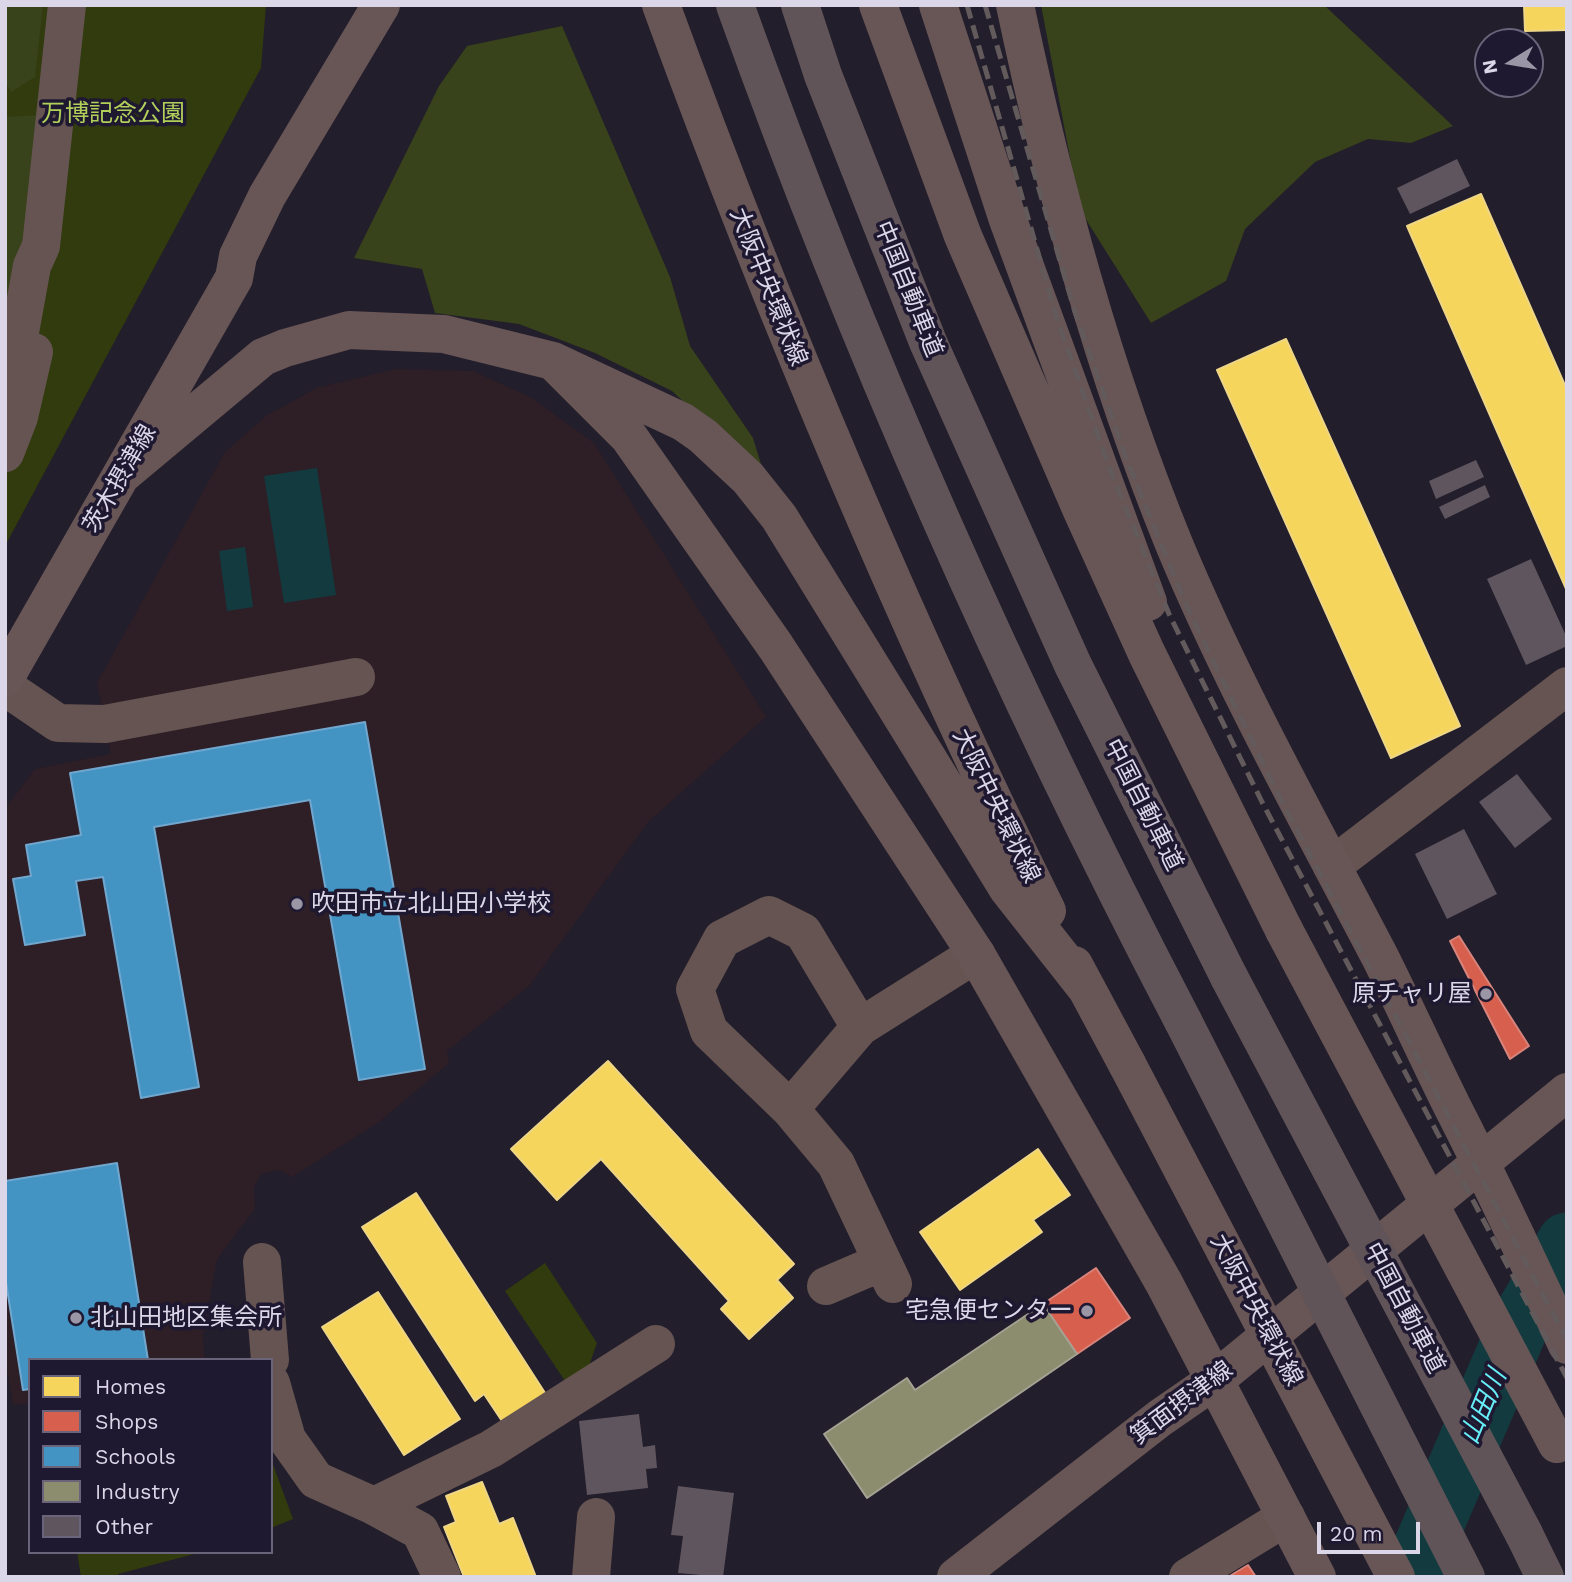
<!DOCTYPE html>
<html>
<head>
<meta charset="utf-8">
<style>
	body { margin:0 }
	#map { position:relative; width:1572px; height:1582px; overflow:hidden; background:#221e2b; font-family:"Work Sans",sans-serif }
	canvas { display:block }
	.frame { position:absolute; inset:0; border:7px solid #dbd7e8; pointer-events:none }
	.legend { position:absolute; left:28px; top:1358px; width:245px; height:196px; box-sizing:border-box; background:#1f1831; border:2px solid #6a647a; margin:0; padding:9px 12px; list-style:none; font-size:21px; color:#dbd7e8 }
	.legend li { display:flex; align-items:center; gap:14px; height:35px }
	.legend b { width:35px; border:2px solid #6a647a }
	.north { position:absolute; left:1474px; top:28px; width:70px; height:70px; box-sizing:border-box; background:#1f1831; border:2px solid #6a647a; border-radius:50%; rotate:259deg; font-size:19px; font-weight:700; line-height:28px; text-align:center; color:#dbd7e8 }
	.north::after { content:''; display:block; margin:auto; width:24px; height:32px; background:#9a96a6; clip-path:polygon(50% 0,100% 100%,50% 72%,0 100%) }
	.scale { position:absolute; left:1317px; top:1522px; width:103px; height:32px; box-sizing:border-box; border:4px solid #dbd7e8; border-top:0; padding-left:9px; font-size:21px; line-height:24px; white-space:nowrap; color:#dbd7e8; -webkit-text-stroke:5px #1f1831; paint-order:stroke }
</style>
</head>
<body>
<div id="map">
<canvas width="1572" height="1582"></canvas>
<div class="frame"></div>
<ul class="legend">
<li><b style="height:19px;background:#f6d55c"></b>Homes</li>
<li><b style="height:19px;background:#d6604d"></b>Shops</li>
<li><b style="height:19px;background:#4393c3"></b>Schools</li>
<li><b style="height:19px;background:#8c8c6e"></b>Industry</li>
<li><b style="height:19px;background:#5e555e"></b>Other</li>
</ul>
<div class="north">N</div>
<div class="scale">20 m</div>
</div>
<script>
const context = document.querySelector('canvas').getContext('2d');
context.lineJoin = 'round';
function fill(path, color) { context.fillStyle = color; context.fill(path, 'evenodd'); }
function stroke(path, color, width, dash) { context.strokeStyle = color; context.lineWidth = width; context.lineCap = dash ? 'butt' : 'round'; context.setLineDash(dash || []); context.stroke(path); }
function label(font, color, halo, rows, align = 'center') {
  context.font = font + ' "Work Sans","Noto Sans JP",sans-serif'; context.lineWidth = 7; context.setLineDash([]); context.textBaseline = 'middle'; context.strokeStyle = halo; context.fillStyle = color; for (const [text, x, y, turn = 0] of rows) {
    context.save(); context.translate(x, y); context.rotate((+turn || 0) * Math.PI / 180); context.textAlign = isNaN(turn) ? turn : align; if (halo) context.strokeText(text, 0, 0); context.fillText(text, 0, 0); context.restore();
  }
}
const industrial = new Path2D(`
	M 396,369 L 473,371 L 532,398 L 594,443 L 766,717 L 648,822 L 529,986 L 447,1051 L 449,1063 L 379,1122 L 292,1177 L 279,1170 L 261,1174 L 254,1188 L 255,1209 L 217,1259 L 203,1336 L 205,1360 L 30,1360 L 30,1403 L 13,1405 L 5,1355 L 5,809 L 35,769 L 111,754 L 97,683 L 225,452 L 266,416 L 316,388 Z`);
const green = new Path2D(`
	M 5,5 L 266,5 L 261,68 L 5,546 Z
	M 545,1263 L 597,1343 L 588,1369 L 565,1381 L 505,1291 Z
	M 271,1459 L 293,1519 L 271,1528 Z
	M 77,1552 L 202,1552 L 118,1574 L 118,1577 L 81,1577 Z`);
const forest = new Path2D(`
	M 5,5 L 43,5 L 35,77 L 11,92 L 5,82 Z
	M 1041,5 L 1324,5 L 1453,126 L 1411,143 L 1368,139 L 1315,162 L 1245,229 L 1226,281 L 1151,323 L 1080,210 Z
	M 562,26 L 670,277 L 690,346 L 753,438 L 761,464 L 725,441 L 672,391 L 595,353 L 519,324 L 435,313 L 422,269 L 354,258 L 439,86 L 467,46 Z
	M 38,115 L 21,274 L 5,350 L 5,117 Z`);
const water = new Path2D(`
	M 317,468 L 336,595 L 284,603 L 264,476 Z
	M 245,547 L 253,607 L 227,611 L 219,551 Z`);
const homes = new Path2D(`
	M 1524,5 L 1567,5 L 1567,30 L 1525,31 Z
	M 1481,194 L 1567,390 L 1567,591 L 1407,226 Z
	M 1286,339 L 1460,726 L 1391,758 L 1217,370 Z
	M 608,1061 L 794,1264 L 777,1280 L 793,1298 L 749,1339 L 721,1309 L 729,1301 L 601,1159 L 557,1200 L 511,1149 Z
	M 1038,1149 L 1070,1195 L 1033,1220 L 1042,1232 L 960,1290 L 920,1232 Z
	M 416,1193 L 547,1396 L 504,1424 L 484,1394 L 475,1401 L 362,1227 Z
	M 378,1292 L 460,1419 L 404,1455 L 322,1327 Z
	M 482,1482 L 499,1524 L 513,1518 L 536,1577 L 464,1577 L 444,1527 L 456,1522 L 446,1496 Z`);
const shops = new Path2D(`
	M 1459,936 L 1529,1046 L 1510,1059 L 1450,941 Z
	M 1096,1268 L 1130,1318 L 1077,1354 L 1043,1304 Z
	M 1248,1565 L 1256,1577 L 1228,1577 Z`);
const schools = new Path2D(`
	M 365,722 L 425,1069 L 359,1080 L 310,800 L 154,827 L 199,1087 L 141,1098 L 103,877 L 76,881 L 85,935 L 25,945 L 13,879 L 31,876 L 26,845 L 81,835 L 70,773 Z
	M 117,1163 L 148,1360 L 30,1360 L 30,1389 L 23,1390 L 5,1276 L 5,1181 Z`);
const industry = new Path2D(`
	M 1043,1304 L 1077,1354 L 867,1498 L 824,1434 L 907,1378 L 915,1390 Z`);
const river = new Path2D(`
	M 1411,1577 L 1518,1327 L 1567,1243`);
const building = new Path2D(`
	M 1457,159 L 1470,186 L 1410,214 L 1397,188 Z
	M 1476,460 L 1484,477 L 1436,499 L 1429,481 Z
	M 1485,485 L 1490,497 L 1445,519 L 1439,507 Z
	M 1531,559 L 1567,638 L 1567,646 L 1526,665 L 1487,579 Z
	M 1517,774 L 1552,819 L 1515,848 L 1479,802 Z
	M 1464,829 L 1497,894 L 1447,919 L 1415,854 Z
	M 639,1414 L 643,1447 L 655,1445 L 657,1468 L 646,1469 L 648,1488 L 587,1495 L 579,1421 Z
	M 678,1486 L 734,1493 L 723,1577 L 678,1573 L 683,1536 L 671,1535 Z`);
const minor = new Path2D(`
	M 5,384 L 16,354 L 32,266 L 41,246 L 67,5
	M 5,453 L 19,417 L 34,352
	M 5,687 L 58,723 L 105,724 L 356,677
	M 1332,866 L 1567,686
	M 860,1027 L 803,932 L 769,915 L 722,939 L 695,989 L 709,1031 L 790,1109 L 836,1164 L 893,1284
	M 790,1109 L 860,1027 L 976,954
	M 262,1262 L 270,1360
	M 826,1286 L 882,1262
	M 271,1383 L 287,1439 L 316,1480 L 374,1506 L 420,1531 L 442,1577
	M 374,1506 L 491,1449 L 656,1344
	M 591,1577 L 596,1517
	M 1188,1577 L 1286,1517`);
const major = new Path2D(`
	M 661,5 C 774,314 901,616 1047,911
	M 878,5 L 963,236 L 1082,511 L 1147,654 L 1284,930
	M 938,5 L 1008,220 L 1148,602
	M 1015,5 C 1054,189 1103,370 1174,544 C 1233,686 1309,821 1380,957 C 1405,1007 1428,1058 1453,1108 C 1493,1186 1530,1265 1567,1345
	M 553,361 L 629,437 L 776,647 L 976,954 L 1164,1283 L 1317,1577
	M 123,474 L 263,357 L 285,348 L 349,330 L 444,334 L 553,361 L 683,422 L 703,436 L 748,478 L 779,517 L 1008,889 L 1086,988
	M 5,678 L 234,278 L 238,256 L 267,196 L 381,5
	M 1074,965 L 1127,1064
	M 956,1577 L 1160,1418 L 1215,1380 L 1567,1092`);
const highway = new Path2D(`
	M 735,5 C 860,354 1011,692 1183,1021
	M 800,5 L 823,75 L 928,342 L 1073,665 L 1229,977
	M 1524,1534 L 1545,1577`);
const rail = new Path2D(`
	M 967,5 L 1057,319 L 1109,467 L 1169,614 L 1262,802 L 1567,1378
	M 985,5 L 1075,312 L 1127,460 L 1187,607 L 1279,796 L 1567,1340`);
const majorBridge = new Path2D(`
	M 1284,930 L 1557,1444
	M 1127,1064 L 1396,1577`);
const highwayBridge = new Path2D(`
	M 1229,977 L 1524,1534
	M 1183,1021 L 1466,1577`);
const markers = [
	[297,904,7,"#9a96a6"],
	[1486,994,7,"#9a96a6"],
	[1087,1311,7,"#9a96a6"],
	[76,1318,7,"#9a96a6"]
];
const parkNames = [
	["万博記念公園",113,114]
];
const streetNames = [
	["大阪中央環状線",768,287,68],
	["中国自動車道",908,289,68],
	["茨木摂津線",120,479,-60],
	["中国自動車道",1143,805,63],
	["大阪中央環状線",996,806,64],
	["中国自動車道",1404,1308,62],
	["大阪中央環状線",1256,1310,62],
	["箕面摂津線",1182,1403,-37]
];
const poiNames = [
	["吹田市立北山田小学校",311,904],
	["原チャリ屋",1472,994,"right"],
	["宅急便センター",1073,1311,"right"],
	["北山田地区集会所",90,1318]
];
const waterNames = [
	["山田川",1484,1407,-67]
];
fill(industrial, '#2e1e26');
fill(green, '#313b0e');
fill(forest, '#38421b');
fill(water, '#133b3f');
fill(homes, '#f6d55c');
stroke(homes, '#eed686', 2);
fill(shops, '#d6604d');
stroke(shops, '#d8847c', 2);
fill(schools, '#4393c3');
stroke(schools, '#71a7ce', 2);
fill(industry, '#8c8c6e');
stroke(industry, '#a4a293', 2);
stroke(river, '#133b3f', 61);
fill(building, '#5e555e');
stroke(minor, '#665452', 38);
stroke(major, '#685556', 38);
stroke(highway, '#615458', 38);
stroke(rail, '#635a5c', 5, [14, 7]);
stroke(majorBridge, '#685556', 38);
stroke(highwayBridge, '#615458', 38);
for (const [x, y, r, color] of markers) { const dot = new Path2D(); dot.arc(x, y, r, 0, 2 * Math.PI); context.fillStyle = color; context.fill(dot); stroke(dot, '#1f1831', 2.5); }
label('24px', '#b1d05a', '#1f1831', parkNames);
label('24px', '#dbd7e8', '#1f1831', streetNames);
label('24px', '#dbd7e8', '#1f1831', poiNames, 'left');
label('italic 26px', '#67eff8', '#1f1831', waterNames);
</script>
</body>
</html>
